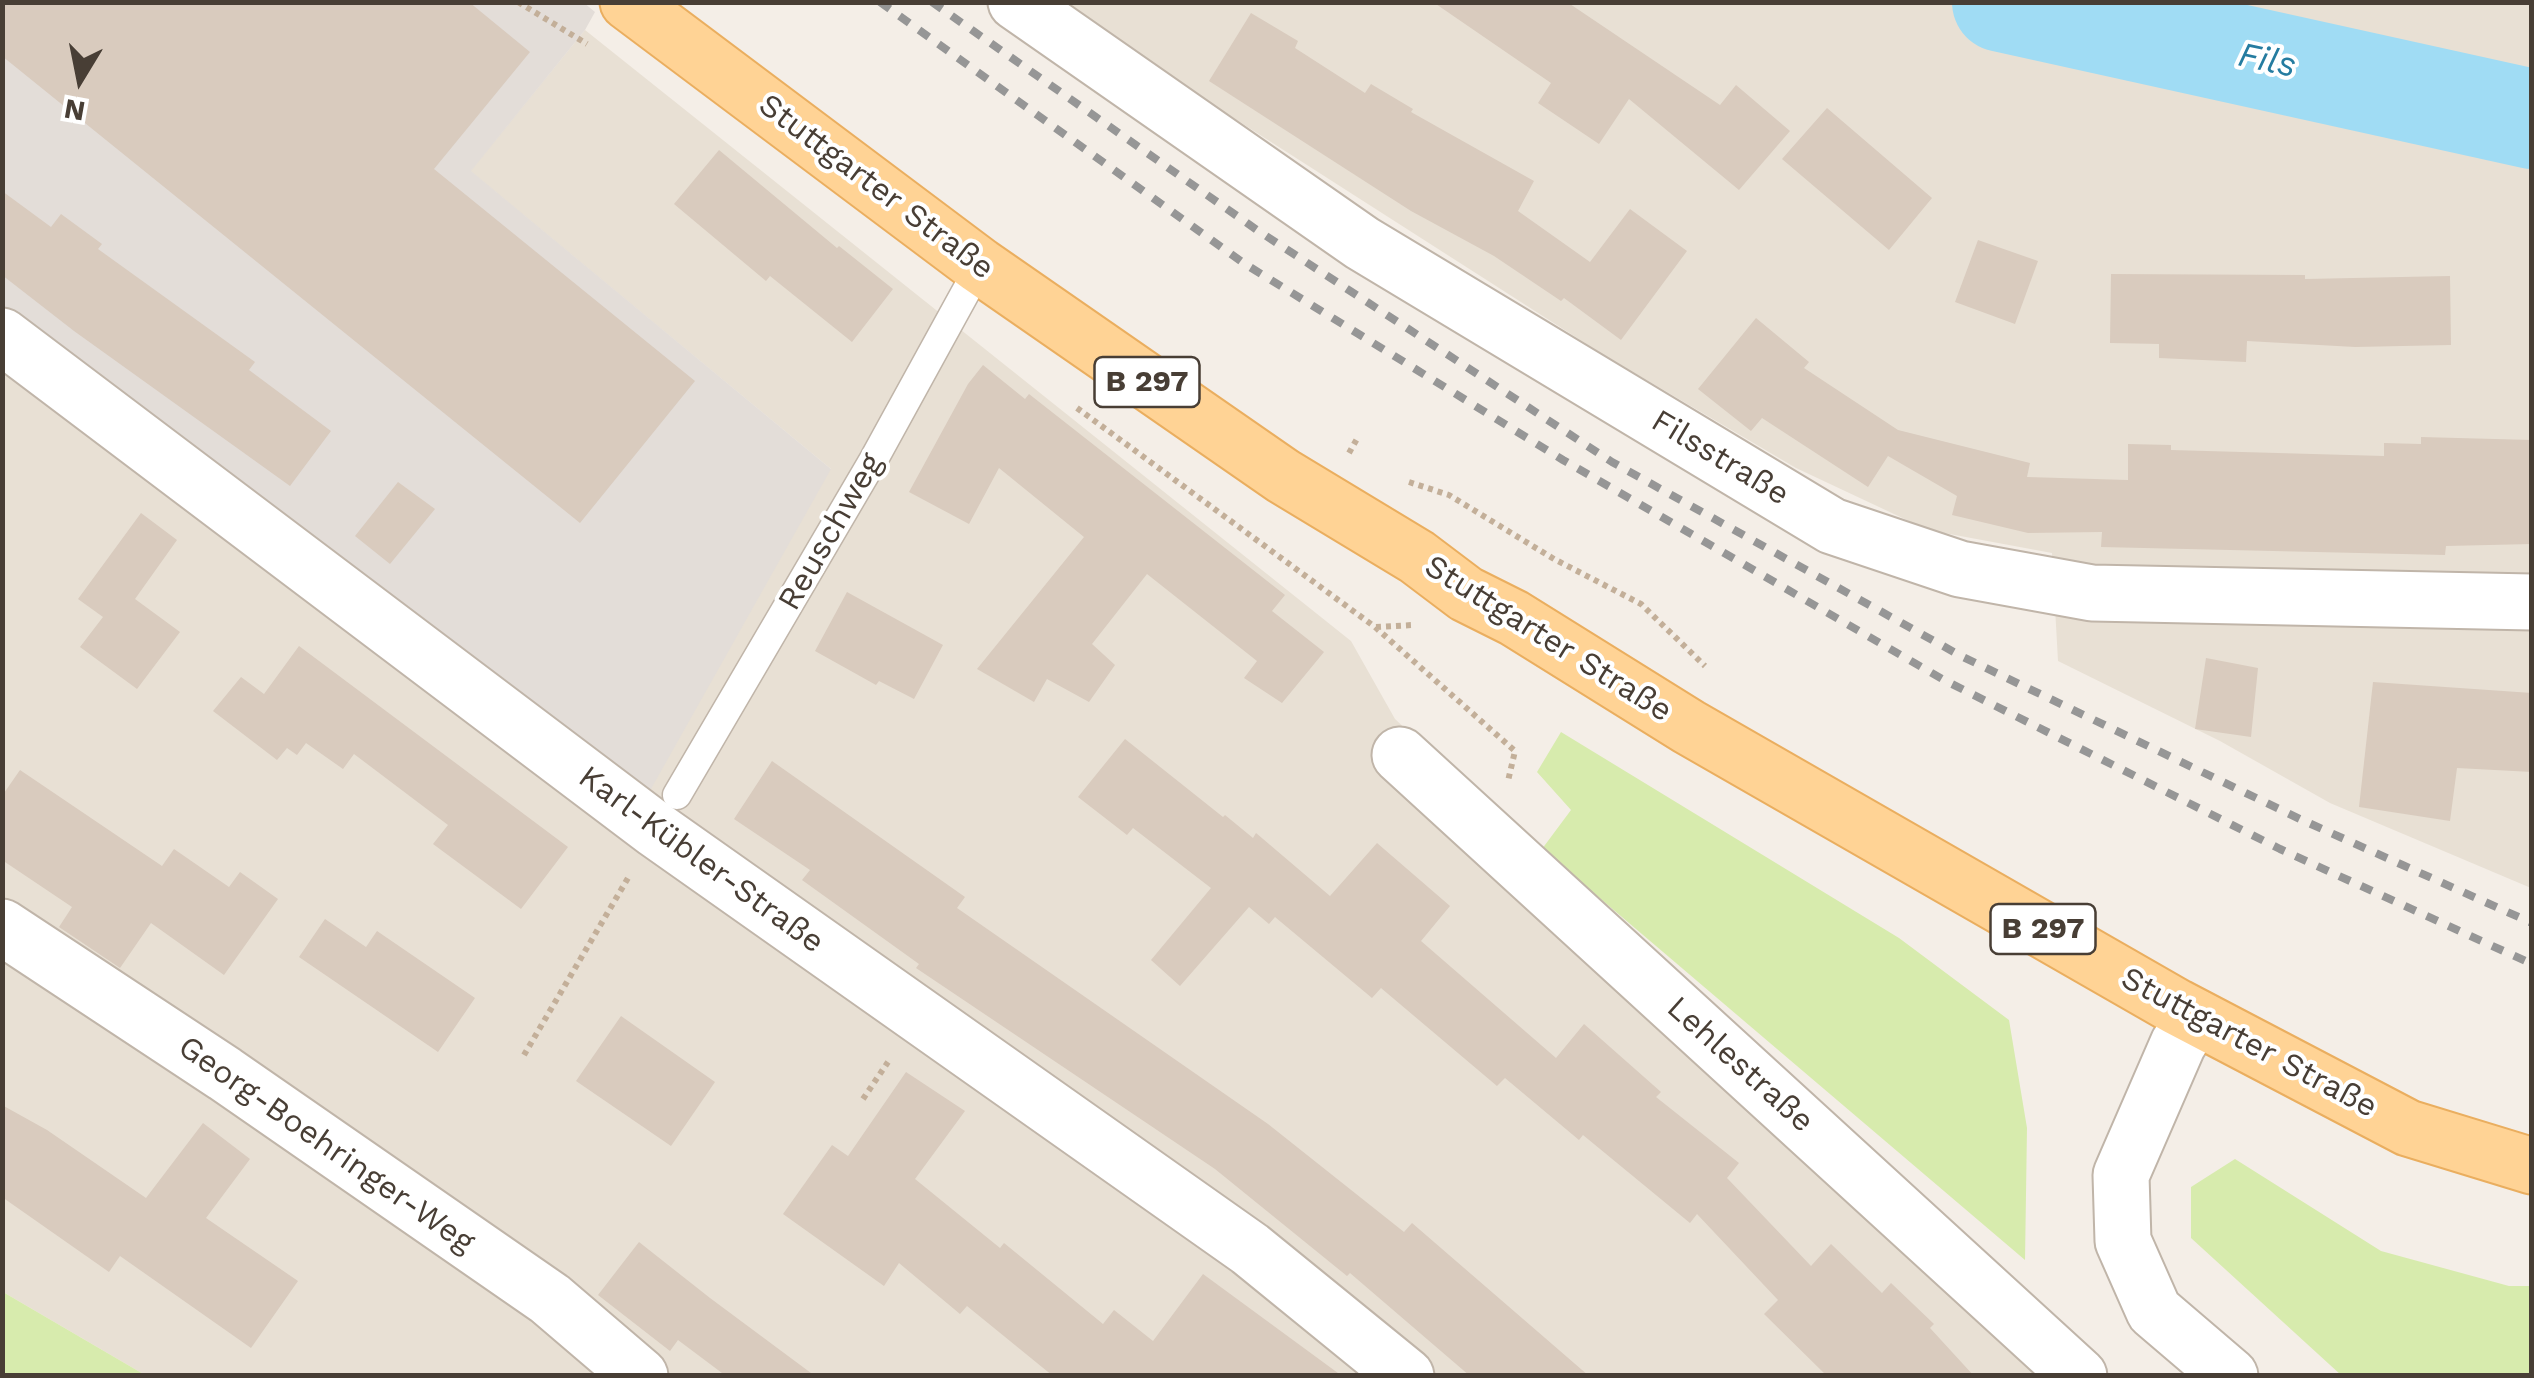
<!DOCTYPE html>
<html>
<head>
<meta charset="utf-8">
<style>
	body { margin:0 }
	#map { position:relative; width:2534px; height:1378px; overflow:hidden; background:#f4eee7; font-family:"Work Sans",sans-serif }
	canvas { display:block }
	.frame { position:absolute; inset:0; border:5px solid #483e35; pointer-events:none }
	.north { position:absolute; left:30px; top:30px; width:100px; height:100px; -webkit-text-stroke:8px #fff; paint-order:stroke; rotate:190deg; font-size:28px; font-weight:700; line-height:40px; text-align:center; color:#483e35 }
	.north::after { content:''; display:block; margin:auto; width:35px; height:45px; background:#483e35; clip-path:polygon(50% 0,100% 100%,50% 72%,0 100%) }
</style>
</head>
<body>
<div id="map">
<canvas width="2534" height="1378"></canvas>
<div class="frame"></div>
<div class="north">N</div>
</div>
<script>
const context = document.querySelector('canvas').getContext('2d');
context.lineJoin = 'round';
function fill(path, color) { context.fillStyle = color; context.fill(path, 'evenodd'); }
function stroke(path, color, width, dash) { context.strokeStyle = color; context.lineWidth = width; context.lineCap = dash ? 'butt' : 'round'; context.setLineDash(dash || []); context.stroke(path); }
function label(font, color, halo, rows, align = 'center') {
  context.font = font + ' "Work Sans",sans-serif'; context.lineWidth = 8; context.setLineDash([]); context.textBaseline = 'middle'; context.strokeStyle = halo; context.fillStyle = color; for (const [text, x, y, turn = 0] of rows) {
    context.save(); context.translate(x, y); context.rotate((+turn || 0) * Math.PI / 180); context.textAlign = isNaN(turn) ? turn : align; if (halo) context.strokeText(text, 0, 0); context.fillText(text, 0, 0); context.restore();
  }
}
const residential = new Path2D(`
	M 1054,3 L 2531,3 L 2531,888 L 2330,803 L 2220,741 L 2058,661 L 2052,553 L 1928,530 L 1796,468 L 1599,352 Z
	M 585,30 L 1351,641 L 1395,719 L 2105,1375 L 145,1375 L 3,1292 L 2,316 L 831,469 L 470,171 Z`);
const industrial = new Path2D(`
	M 583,2 L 595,12 L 585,30 L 471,171 L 831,469 L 647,796 L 3,316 L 2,3 Z`);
const green = new Path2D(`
	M 1561,732 L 1899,938 L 2009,1020 L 2027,1128 L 2025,1260 L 1542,849 L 1571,810 L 1537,772 Z
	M 2235,1159 L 2381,1251 L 2509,1286 L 2531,1286 L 2531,1375 L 2341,1375 L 2191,1238 L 2191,1187 Z
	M 3,1292 L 145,1375 L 3,1375 Z`);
const river = new Path2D(`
	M 2002,2 L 2532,119`);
const building = new Path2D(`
	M 2,2 L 469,2 L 530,52 L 434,169 L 695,381 L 580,523 L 2,56 Z
	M 1433,2 L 1567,2 L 1720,105 L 1736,85 L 1790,131 L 1739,190 L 1629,99 L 1599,144 L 1538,103 L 1551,83 Z
	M 1251,13 L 1298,41 L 1295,48 L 1365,93 L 1371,84 L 1413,109 L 1411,112 L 1534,181 L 1518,211 L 1590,262 L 1630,209 L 1687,251 L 1621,340 L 1564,298 L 1561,301 L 1494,256 L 1411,211 L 1209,81 Z
	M 1827,108 L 1932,198 L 1889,250 L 1782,159 Z
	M 719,150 L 837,248 L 839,246 L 893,289 L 852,342 L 770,276 L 766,281 L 674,204 Z
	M 2,191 L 51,227 L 61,214 L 102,244 L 98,249 L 255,362 L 249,370 L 331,431 L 290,486 L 74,331 L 2,275 Z
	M 1978,240 L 2038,261 L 2015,324 L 1955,302 Z
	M 2111,274 L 2305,275 L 2305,279 L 2450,276 L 2451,345 L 2355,347 L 2247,341 L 2246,362 L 2159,358 L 2159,344 L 2110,343 Z
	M 1756,318 L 1809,362 L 1804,368 L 1898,430 L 2030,463 L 2027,477 L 2128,480 L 2128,444 L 2171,445 L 2171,450 L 2384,456 L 2384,443 L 2421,444 L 2421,437 L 2532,440 L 2532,544 L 2446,546 L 2445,555 L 2101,547 L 2102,532 L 2028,533 L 1952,515 L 1957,496 L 1888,456 L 1868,487 L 1762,418 L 1751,431 L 1698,389 Z
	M 983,365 L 1025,399 L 1029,394 L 1285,595 L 1272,611 L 1324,652 L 1282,703 L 1244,678 L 1257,661 L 1147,574 L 1092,644 L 1115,665 L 1089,702 L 1047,679 L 1034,702 L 977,669 L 1084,537 L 999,468 L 969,524 L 909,492 L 968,384 Z
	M 398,482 L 435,509 L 390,564 L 355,536 Z
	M 141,513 L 177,540 L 135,599 L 180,632 L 137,689 L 80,647 L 103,617 L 78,599 Z
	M 847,592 L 943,645 L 914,699 L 879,681 L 876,685 L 815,651 Z
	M 299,646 L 568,847 L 521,909 L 433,844 L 448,825 L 354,754 L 343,769 L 306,743 L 297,755 L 287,748 L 277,760 L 213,711 L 241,677 L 264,694 Z
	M 2206,658 L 2258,668 L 2251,737 L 2195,729 Z
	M 2373,682 L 2532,693 L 2532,772 L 2457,768 L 2450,821 L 2359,807 Z
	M 1125,739 L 1223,817 L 1225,815 L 1253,838 L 1256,833 L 1330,896 L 1377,843 L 1450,906 L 1421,941 L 1556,1058 L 1584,1024 L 1661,1092 L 1656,1097 L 1739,1163 L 1727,1178 L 1811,1266 L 1831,1244 L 1882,1293 L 1891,1283 L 1934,1324 L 1930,1328 L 1974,1376 L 1827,1376 L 1764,1314 L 1778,1300 L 1697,1214 L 1690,1223 L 1583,1135 L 1579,1140 L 1505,1078 L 1497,1086 L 1381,988 L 1372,998 L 1275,917 L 1269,924 L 1249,907 L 1180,986 L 1151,960 L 1211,888 L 1133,828 L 1127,835 L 1078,797 Z
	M 772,761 L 965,897 L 957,908 L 1268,1124 L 1404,1232 L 1412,1223 L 1589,1376 L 1470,1376 L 1350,1273 L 1347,1276 L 1215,1169 L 916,968 L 919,964 L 802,880 L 810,870 L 734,819 Z
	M 20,770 L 162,866 L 174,849 L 229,887 L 240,872 L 278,899 L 224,975 L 151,923 L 120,968 L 59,927 L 72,907 L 2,860 L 2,796 Z
	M 325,919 L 366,947 L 377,931 L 475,998 L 438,1052 L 299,957 Z
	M 621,1016 L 715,1082 L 671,1146 L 576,1081 Z
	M 906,1072 L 965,1111 L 915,1179 L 1000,1248 L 1004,1243 L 1103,1324 L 1114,1310 L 1153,1341 L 1203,1274 L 1342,1376 L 1053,1376 L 967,1306 L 960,1314 L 899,1263 L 884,1286 L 783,1214 L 832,1145 L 848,1156 Z
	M 2,1105 L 47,1130 L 146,1198 L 203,1123 L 250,1159 L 206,1218 L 298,1281 L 251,1348 L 120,1256 L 109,1272 L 2,1197 Z
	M 639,1242 L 710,1298 L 815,1376 L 726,1376 L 678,1340 L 670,1351 L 598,1295 Z`);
const path = new Path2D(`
	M 518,2 L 587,44
	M 1077,408 L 1375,627 L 1515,751 L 1508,781
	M 1349,453 L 1358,437
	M 1409,482 L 1449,495 L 1554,559 L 1641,604 L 1705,666
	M 1376,627 L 1413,625
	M 524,1055 L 628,878
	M 863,1099 L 888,1062`);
const service = new Path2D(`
	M 677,795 L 874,459 L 980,266`);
const minor = new Path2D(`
	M 1016,2 L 1362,243 L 1832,526 L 1960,569 L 2092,593 L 2532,602
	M 2,336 L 656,830 L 1250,1249 L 1406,1376
	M 1400,755 L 2079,1376
	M 2,927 L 225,1074 L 550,1299 L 640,1376
	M 2195,1017 L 2178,1044 L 2121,1175 L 2123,1241 L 2154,1311 L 2230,1376`);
const primary = new Path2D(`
	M 628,2 L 980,266 L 1283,476 L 1417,557 L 1466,594 L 1514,618 L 1689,727 L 2177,1007 L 2408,1128 L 2532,1166`);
const rail = new Path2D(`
	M 880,2 L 1245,264 L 1563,460 L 1944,680 L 2280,849 L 2532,964
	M 932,2 L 1257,230 L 1612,462 L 1961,656 L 2302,820 L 2532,923`);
const shields = [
	[1147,382,105],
	[2043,929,105]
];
const shieldNames = [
	["B 297",1147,382],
	["B 297",2043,929]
];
const streetNames = [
	["Stuttgarter Straße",876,187,37],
	["Filsstraße",1720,458,31],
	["Reuschweg",831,532,-60],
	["Stuttgarter Straße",1548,639,32],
	["Karl-Kübler-Straße",701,860,36],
	["Stuttgarter Straße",2249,1043,28],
	["Lehlestraße",1740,1065,42],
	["Georg-Boehringer-Weg",326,1145,35]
];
const waterNames = [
	["Fils",2267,61,12]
];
fill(residential, '#e8e0d4');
fill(industrial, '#e3ddd8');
fill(green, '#d7ebad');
stroke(river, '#a0dcf4', 100);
fill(building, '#d9cbbe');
stroke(service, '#c0b5a9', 31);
stroke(minor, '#c0b5a9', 59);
stroke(primary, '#eaae5f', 59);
stroke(path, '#c3af99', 6, [5, 5]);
stroke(service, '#fff', 28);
stroke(minor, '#fff', 55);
stroke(primary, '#ffd395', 55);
stroke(rail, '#969696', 8, [12, 12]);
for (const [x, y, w] of shields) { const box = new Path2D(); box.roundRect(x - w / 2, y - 25, w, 50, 8); context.fillStyle = '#fff'; context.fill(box); stroke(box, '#483e35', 2.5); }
label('bold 30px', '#483e35', null, shieldNames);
label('32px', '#483e35', '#fff', streetNames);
label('italic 35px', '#257ca0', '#fff', waterNames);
</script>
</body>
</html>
